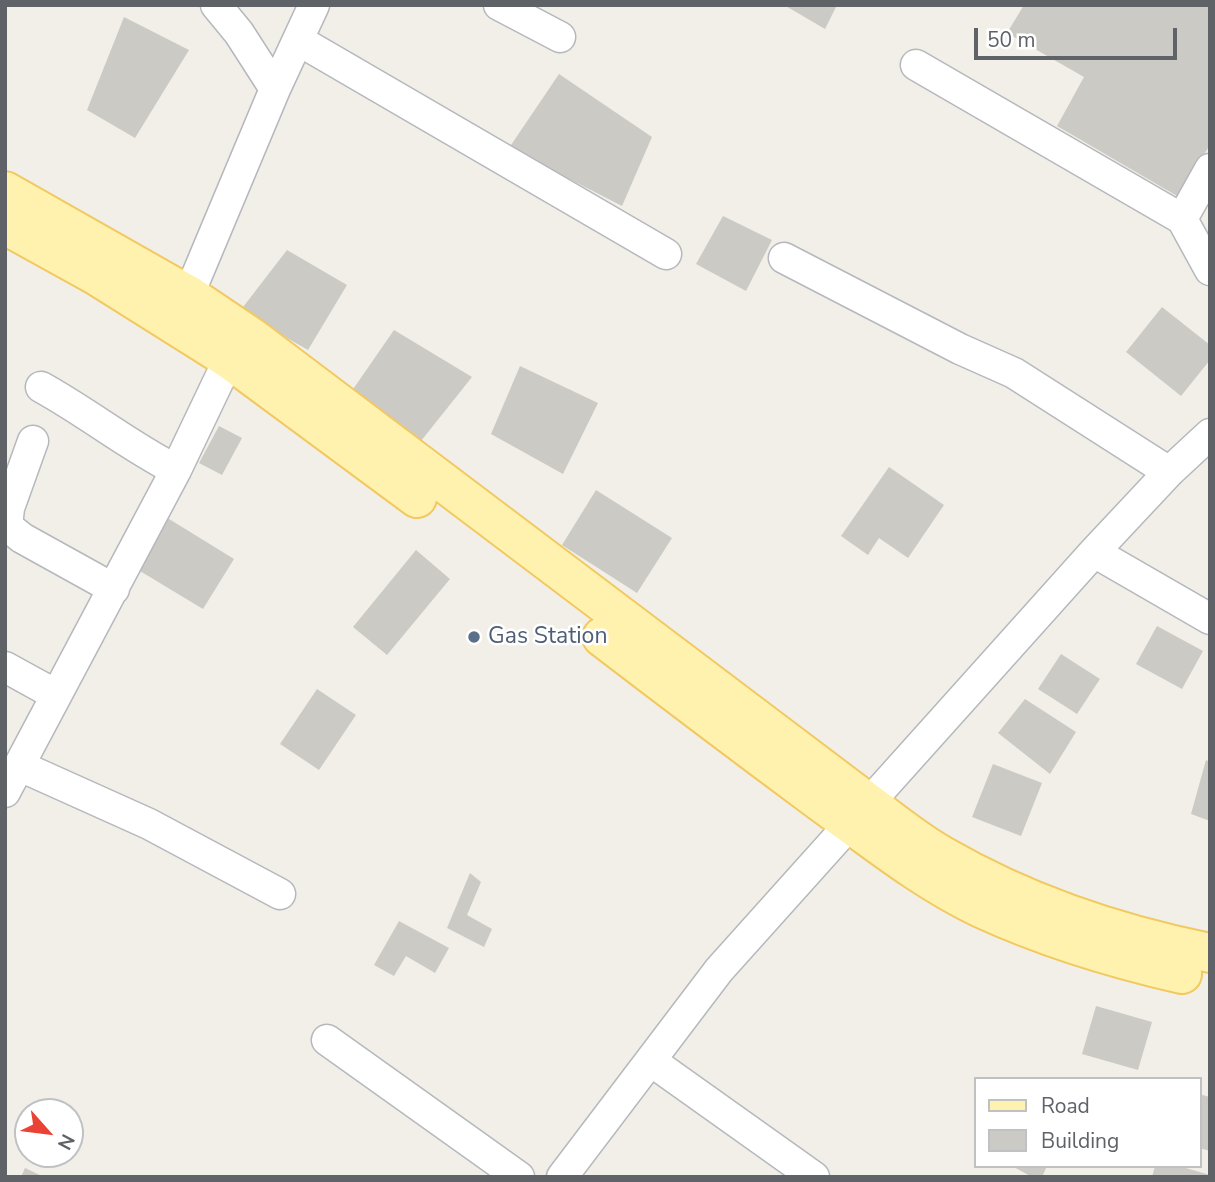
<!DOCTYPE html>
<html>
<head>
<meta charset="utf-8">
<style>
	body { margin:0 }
	#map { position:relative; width:1215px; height:1182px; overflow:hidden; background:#f1efe8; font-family:"Nunito Sans",sans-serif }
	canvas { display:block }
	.frame { position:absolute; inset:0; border:7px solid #5f6368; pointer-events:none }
	.legend { position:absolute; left:974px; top:1077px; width:228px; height:91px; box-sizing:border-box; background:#fff; border:2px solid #bfc1c3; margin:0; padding:9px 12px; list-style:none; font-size:21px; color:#5f6368 }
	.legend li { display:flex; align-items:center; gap:14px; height:35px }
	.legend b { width:35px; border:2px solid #bfc1c3 }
	.north { position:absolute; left:14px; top:1098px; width:70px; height:70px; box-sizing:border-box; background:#fff; border:2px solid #bfc1c3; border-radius:50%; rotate:118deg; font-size:19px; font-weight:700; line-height:28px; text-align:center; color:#5f6368 }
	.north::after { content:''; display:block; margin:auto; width:24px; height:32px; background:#ea4335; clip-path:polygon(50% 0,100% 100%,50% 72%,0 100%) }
	.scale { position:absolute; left:974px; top:28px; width:203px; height:32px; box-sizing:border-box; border:4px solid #5f6368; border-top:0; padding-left:9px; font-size:21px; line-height:24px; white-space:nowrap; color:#5f6368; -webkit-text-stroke:5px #fff; paint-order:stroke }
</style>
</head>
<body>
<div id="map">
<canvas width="1215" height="1182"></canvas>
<div class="frame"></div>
<ul class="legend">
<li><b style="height:9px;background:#fff2af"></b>Road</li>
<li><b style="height:19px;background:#cccac5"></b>Building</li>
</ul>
<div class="north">N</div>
<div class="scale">50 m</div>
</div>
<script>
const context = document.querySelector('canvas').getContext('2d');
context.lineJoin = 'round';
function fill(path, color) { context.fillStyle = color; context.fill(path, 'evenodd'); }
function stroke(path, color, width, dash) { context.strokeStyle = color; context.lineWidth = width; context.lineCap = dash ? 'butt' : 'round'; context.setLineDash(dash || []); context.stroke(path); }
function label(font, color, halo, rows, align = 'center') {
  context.font = font + ' "Nunito Sans",sans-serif'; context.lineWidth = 5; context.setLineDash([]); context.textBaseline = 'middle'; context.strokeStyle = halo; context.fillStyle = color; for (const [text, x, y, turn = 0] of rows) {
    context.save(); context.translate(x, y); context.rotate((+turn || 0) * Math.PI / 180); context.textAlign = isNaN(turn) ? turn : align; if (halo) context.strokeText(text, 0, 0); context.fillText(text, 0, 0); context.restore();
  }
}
const building = new Path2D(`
	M 784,5 L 837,5 L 825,29 Z
	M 1024,5 L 1210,5 L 1210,145 L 1177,196 L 1057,126 L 1084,77 L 1007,33 Z
	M 124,17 L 189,50 L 135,138 L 87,110 Z
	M 559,74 L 652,137 L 622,206 L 509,148 Z
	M 723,216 L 772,240 L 746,291 L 696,264 Z
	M 287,250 L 347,285 L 308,350 L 240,311 Z
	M 1162,307 L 1210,345 L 1210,360 L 1181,396 L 1126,352 Z
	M 394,330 L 472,377 L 421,441 L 349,395 Z
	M 520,366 L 598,403 L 563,474 L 491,434 Z
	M 219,426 L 242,438 L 222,475 L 199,463 Z
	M 889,467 L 944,505 L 908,558 L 879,538 L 868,555 L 841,536 Z
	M 596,490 L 672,538 L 637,593 L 562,545 Z
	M 161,514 L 234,559 L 203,609 L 130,565 Z
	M 416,550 L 450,579 L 387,655 L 353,627 Z
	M 1157,626 L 1203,651 L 1182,689 L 1136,664 Z
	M 1061,654 L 1100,679 L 1077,714 L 1038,689 Z
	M 317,689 L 356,715 L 319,770 L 280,744 Z
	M 1025,699 L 1076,732 L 1050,774 L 998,733 Z
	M 1206,760 L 1210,762 L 1210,821 L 1191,814 Z
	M 993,764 L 1042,783 L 1021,836 L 972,817 Z
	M 470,873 L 481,882 L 467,915 L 492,929 L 484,947 L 447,928 Z
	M 399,921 L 449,948 L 435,973 L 406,956 L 394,976 L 374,965 Z
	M 1096,1006 L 1152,1022 L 1138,1070 L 1082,1054 Z
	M 1199,1094 L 1210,1097 L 1210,1151 L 1199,1148 Z
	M 1012,1166 L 1047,1166 L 1042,1177 L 1032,1177 Z
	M 1155,1166 L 1179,1166 L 1210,1175 L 1152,1177 Z
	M 25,1168 L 44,1177 L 21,1177 Z`);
const minor = new Path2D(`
	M 216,5 L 239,33 L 275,89
	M 499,5 L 560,37
	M 298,40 L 666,254
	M 916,65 L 1182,219
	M 1210,169 L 1182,219 L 1210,270
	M 784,258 L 960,349 L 1014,373 L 1169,472
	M 181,313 L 275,89 L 314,5
	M 41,387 C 88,413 129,446 176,470
	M 33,441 L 9,508 L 7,526 L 22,538 L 114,589
	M 1094,552 L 1210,619
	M 5,667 L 56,695
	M 20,766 L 149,824 L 280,894
	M 5,792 L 176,470 L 229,359
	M 327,1040 L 519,1177
	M 651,1061 L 814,1177
	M 562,1177 L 719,970 L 1094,552 L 1169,472 L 1210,434`);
const major = new Path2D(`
	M 5,191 L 190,296 L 251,337 L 868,803 C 892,821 916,841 943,856 C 1026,904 1116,934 1210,953
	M 5,225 L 97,276 L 229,359 L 417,498
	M 602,637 C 675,693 748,748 822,803 C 873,840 924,881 981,908 C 1046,938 1112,958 1182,974`);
const markers = [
	[474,637,7,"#5c6f8a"]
];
const serviceNames = [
	["Gas Station",488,637]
];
fill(building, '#cccac5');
stroke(minor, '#b5b8bc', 33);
stroke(major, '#f2c960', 42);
stroke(minor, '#fff', 30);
stroke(major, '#fff2af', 38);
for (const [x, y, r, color] of markers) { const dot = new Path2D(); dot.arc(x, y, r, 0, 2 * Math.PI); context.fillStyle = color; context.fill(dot); stroke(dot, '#fff', 2.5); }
label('23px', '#4e5e75', '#fff', serviceNames, 'left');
</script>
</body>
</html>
